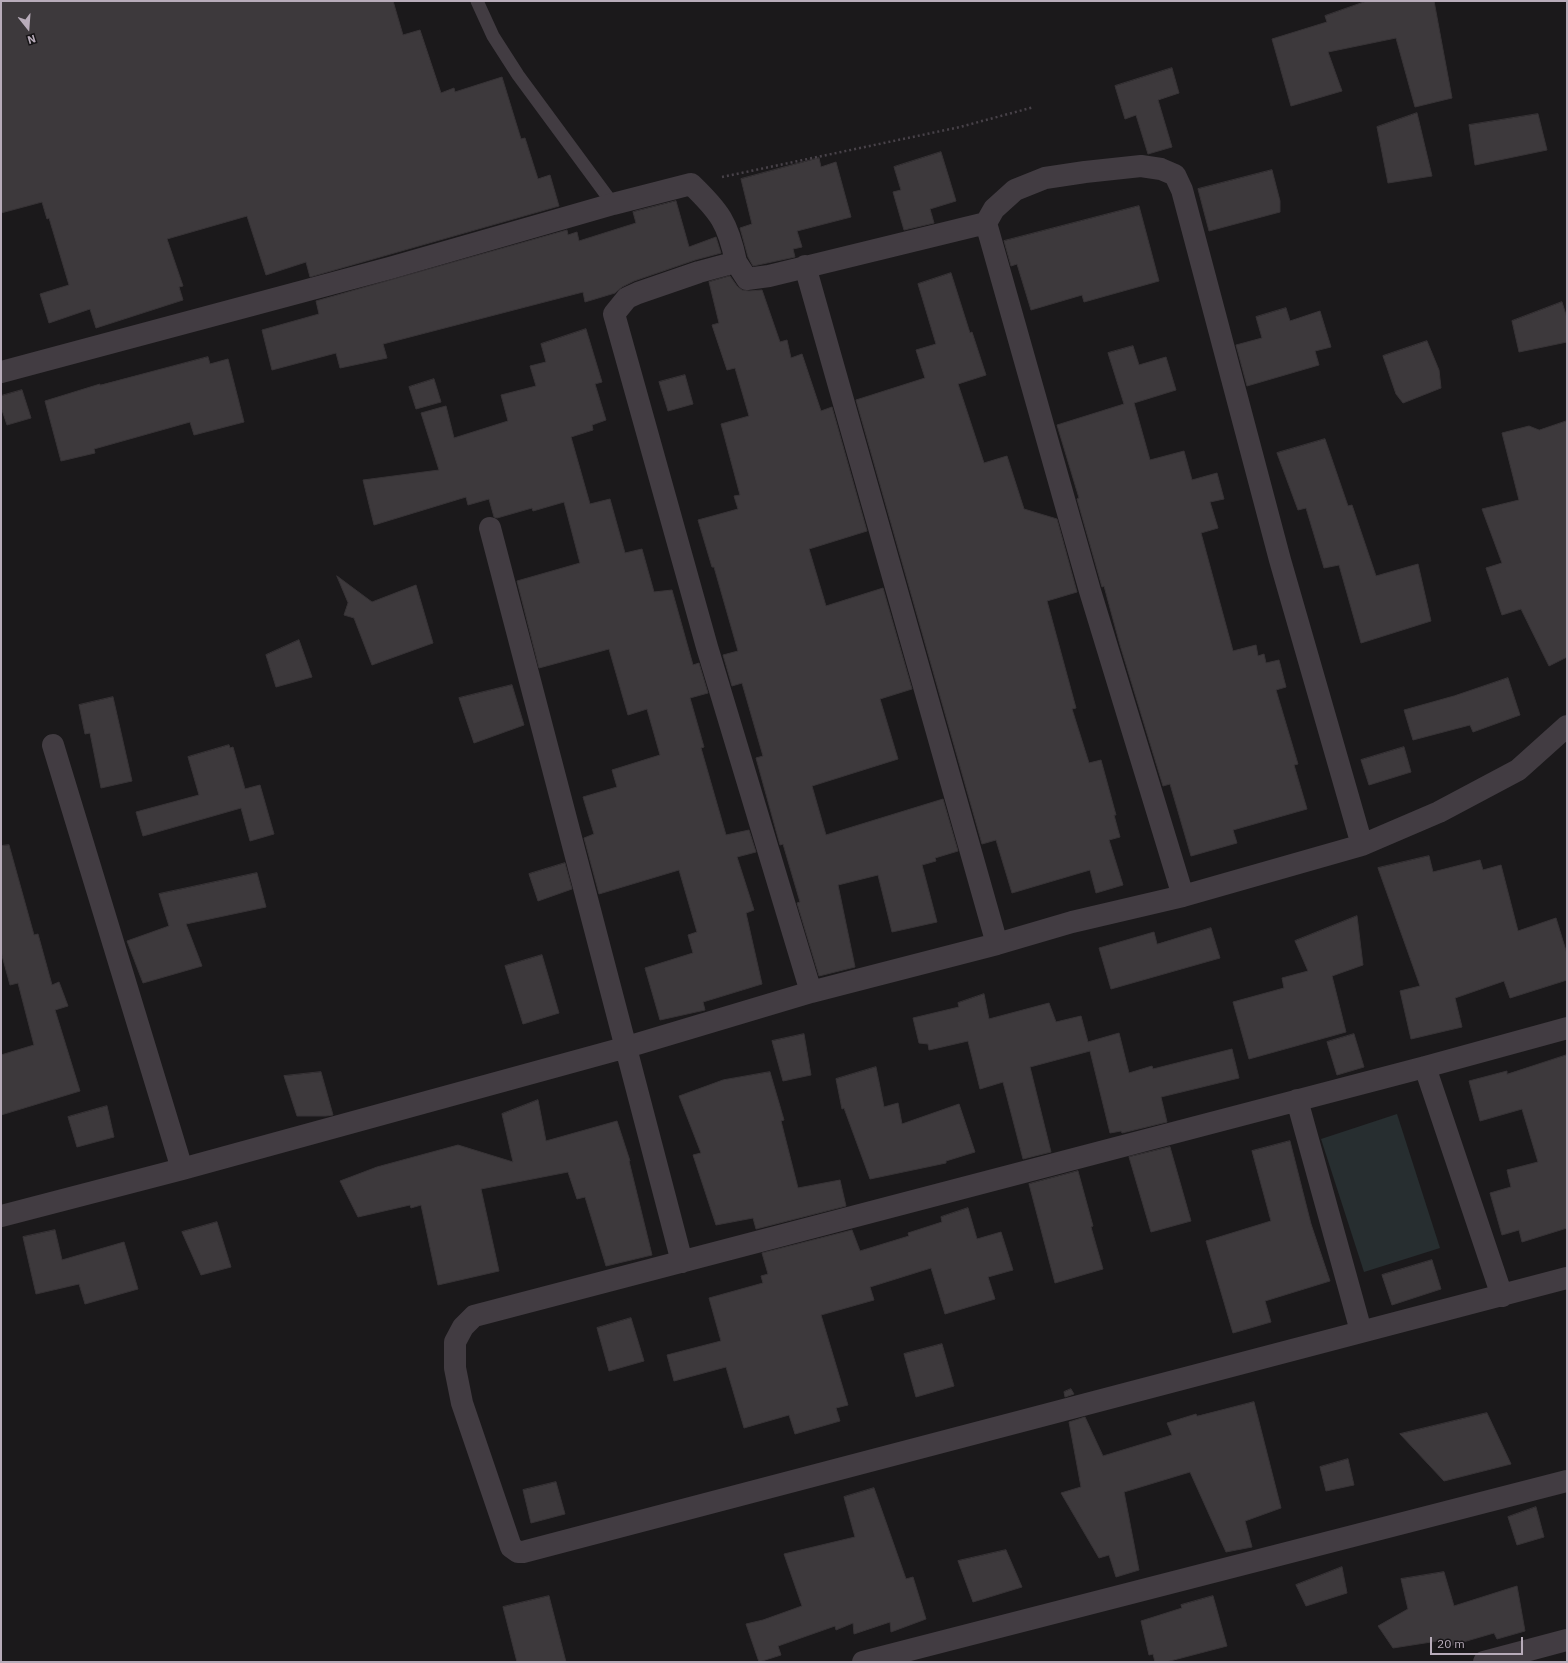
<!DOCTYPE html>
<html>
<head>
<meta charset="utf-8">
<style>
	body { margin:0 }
	#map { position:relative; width:1568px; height:1663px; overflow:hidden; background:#1b191b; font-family:"IBM Plex Sans",sans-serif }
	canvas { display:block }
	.frame { position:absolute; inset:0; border:2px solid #b8acba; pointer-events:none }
	.north { position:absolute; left:8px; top:8px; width:40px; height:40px; -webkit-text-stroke:3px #161416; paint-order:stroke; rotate:163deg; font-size:11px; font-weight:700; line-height:16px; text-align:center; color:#b8acba }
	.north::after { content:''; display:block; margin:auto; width:14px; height:18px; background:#b8acba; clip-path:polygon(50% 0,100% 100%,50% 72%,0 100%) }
	.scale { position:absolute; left:1430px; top:1637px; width:93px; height:18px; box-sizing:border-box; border:2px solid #b8acba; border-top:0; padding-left:5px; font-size:12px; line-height:14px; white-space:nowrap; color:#b8acba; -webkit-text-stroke:3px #161416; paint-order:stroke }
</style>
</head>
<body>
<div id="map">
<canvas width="1568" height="1663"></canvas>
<div class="frame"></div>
<div class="north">N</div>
<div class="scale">20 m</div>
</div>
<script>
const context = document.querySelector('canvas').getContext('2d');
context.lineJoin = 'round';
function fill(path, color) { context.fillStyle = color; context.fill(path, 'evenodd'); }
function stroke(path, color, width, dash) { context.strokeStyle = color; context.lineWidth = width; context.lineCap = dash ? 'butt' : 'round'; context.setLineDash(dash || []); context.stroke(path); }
const green = new Path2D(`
	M 1397,1114 L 1440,1248 L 1364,1272 L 1321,1139 Z`);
const building = new Path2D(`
	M 1,1 L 393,1 L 403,35 L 420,30 L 441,93 L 454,88 L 455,92 L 502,77 L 521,139 L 525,138 L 538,179 L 550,175 L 559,206 L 310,277 L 306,262 L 266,275 L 247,216 L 167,239 L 183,286 L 179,287 L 183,300 L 96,328 L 90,309 L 49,323 L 40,294 L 69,285 L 49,218 L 47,219 L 42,202 L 1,213 Z
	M 1367,1 L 1434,1 L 1452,98 L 1415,107 L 1396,38 L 1328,52 L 1342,91 L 1291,106 L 1272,39 L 1327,22 L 1325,16 Z
	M 1172,68 L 1179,93 L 1158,100 L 1172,147 L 1148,154 L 1136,115 L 1125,119 L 1115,86 Z
	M 1417,113 L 1432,176 L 1388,183 L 1377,127 Z
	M 1538,114 L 1547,150 L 1475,165 L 1469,125 Z
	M 941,152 L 956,201 L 930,209 L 934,223 L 904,230 L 893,192 L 901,190 L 894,167 Z
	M 819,158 L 821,167 L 836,162 L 851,217 L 797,231 L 802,247 L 793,249 L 795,257 L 753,266 L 748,257 L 740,228 L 752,224 L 741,179 Z
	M 1272,170 L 1280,201 L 1280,212 L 1209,231 L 1198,189 Z
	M 676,201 L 689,247 L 716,237 L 721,253 L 695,260 L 634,281 L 622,287 L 615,293 L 585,302 L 583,292 L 383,344 L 387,358 L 340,368 L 336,353 L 272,370 L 262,330 L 319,314 L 316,301 L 567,230 L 568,235 L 577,232 L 579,241 L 636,223 L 633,212 Z
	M 1139,206 L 1159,281 L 1084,302 L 1082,295 L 1031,310 L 1017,264 L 1011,266 L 1004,241 Z
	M 951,273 L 970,333 L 972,332 L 986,375 L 958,384 L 984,463 L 1007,456 L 1024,509 L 1057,519 L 1077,592 L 1047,601 L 1076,708 L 1072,709 L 1089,763 L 1101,760 L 1116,815 L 1114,815 L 1120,837 L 1109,840 L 1123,885 L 1096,893 L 1090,870 L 1012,893 L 996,840 L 982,844 L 856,400 L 925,378 L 916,350 L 936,344 L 918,284 Z
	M 730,276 L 737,286 L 742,290 L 749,291 L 762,290 L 780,342 L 787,340 L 791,358 L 802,354 L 821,411 L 832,407 L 867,531 L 809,549 L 826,606 L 883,588 L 912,689 L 880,699 L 898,759 L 812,786 L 826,835 L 943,799 L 958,851 L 935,858 L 936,861 L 922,865 L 937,922 L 892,932 L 878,875 L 838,885 L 855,967 L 819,976 L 797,903 L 800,902 L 783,844 L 780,845 L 756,758 L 763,756 L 742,683 L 732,686 L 723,655 L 738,651 L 714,567 L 712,567 L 698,520 L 738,509 L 734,496 L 740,495 L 721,424 L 749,416 L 735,368 L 727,370 L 712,325 L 719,323 L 709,282 Z
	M 1562,302 L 1567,318 L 1567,342 L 1519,352 L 1512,321 Z
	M 1286,308 L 1290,321 L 1320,311 L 1331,347 L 1315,351 L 1319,365 L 1247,386 L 1236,345 L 1262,338 L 1256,317 Z
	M 586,329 L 602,382 L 595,384 L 606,420 L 592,425 L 593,430 L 571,437 L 590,504 L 610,499 L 625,553 L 642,549 L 654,592 L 672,590 L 693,665 L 699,663 L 708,693 L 690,698 L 704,747 L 701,748 L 726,835 L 749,830 L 756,852 L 737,857 L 754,910 L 746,913 L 762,984 L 703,1002 L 705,1010 L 660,1020 L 645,968 L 693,953 L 688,935 L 697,932 L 679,870 L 599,894 L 584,838 L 594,834 L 583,797 L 617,787 L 612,770 L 660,755 L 647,709 L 628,715 L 609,649 L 539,668 L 517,581 L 580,563 L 564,502 L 533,511 L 532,508 L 497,518 L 494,517 L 489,499 L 468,505 L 466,497 L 374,525 L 363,480 L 439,470 L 421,413 L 446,406 L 454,438 L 508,421 L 501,395 L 536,386 L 530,366 L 546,362 L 541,344 Z
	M 1427,341 L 1439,370 L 1441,388 L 1403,403 L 1396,394 L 1383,356 Z
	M 1133,346 L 1139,365 L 1166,357 L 1176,390 L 1134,403 L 1150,460 L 1184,451 L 1192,480 L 1217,473 L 1224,499 L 1210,502 L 1218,528 L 1201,533 L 1233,651 L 1256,645 L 1258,656 L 1264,654 L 1266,663 L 1279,660 L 1286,687 L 1276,690 L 1298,764 L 1294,765 L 1307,809 L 1233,830 L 1237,843 L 1191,856 L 1170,784 L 1163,786 L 1120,645 L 1104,586 L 1102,587 L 1077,499 L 1079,498 L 1057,425 L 1124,404 L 1108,353 Z
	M 208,357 L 210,364 L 228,359 L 244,422 L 194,435 L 190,422 L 94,449 L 95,453 L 61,461 L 45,401 L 100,384 L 100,385 Z
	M 685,375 L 693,404 L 668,411 L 659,382 Z
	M 434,379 L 441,402 L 416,409 L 409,387 Z
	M 22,390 L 31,418 L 7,425 L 1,407 L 1,396 Z
	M 1567,421 L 1567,657 L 1549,666 L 1521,609 L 1502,615 L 1486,568 L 1502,563 L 1482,509 L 1519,500 L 1502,433 L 1529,426 L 1539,430 Z
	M 1325,439 L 1348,506 L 1352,505 L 1376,576 L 1418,564 L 1431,621 L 1361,643 L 1339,565 L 1324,568 L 1306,508 L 1298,510 L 1277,453 Z
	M 337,576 L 372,602 L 416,585 L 433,643 L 372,665 L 354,618 L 344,615 L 348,603 Z
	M 299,640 L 312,677 L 276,687 L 266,655 Z
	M 1508,678 L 1520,715 L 1473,732 L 1470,725 L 1413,740 L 1404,710 L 1454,696 Z
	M 512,685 L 524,725 L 474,743 L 459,698 Z
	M 113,697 L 132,781 L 101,788 L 90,733 L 85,734 L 79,705 Z
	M 229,745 L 230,748 L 233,747 L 245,789 L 260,785 L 274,834 L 250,841 L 241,808 L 143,836 L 136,812 L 199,795 L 188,757 Z
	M 1404,747 L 1411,772 L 1369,785 L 1361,760 Z
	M 9,845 L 34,935 L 38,934 L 52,985 L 59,982 L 68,1006 L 55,1010 L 80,1091 L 1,1115 L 1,1055 L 34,1045 L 18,983 L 10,985 L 1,952 L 1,846 Z
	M 1429,856 L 1433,872 L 1480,860 L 1483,870 L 1501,865 L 1518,931 L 1556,918 L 1567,954 L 1567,980 L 1510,998 L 1504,981 L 1455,998 L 1462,1027 L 1411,1039 L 1400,991 L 1420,986 L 1378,868 Z
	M 565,863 L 572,889 L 538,901 L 529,874 Z
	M 257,873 L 266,907 L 186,924 L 202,966 L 143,983 L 127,941 L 169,926 L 159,894 Z
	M 1357,916 L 1363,965 L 1332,976 L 1346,1032 L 1249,1059 L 1233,1002 L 1284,988 L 1282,978 L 1308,971 L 1295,941 Z
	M 1211,928 L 1220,958 L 1111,989 L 1099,948 L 1154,932 L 1157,944 Z
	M 542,955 L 559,1013 L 523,1024 L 505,966 Z
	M 984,994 L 989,1019 L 1049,1003 L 1056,1022 L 1081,1016 L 1088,1042 L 1119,1033 L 1129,1073 L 1152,1066 L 1153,1069 L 1232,1049 L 1239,1078 L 1161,1097 L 1167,1122 L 1122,1133 L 1121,1131 L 1110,1133 L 1090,1051 L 1030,1067 L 1051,1152 L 1023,1159 L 1003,1082 L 980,1089 L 968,1041 L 929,1050 L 928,1044 L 919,1043 L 913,1018 L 959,1007 L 958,1003 Z
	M 804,1034 L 811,1075 L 783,1081 L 772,1041 Z
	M 1354,1034 L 1364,1067 L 1337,1075 L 1327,1042 Z
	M 1567,1055 L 1567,1228 L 1522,1242 L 1519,1230 L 1502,1235 L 1490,1193 L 1511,1187 L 1507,1170 L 1538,1162 L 1522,1109 L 1480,1121 L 1469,1081 L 1507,1071 L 1507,1074 Z
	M 876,1067 L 884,1107 L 898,1103 L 902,1124 L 959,1104 L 975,1152 L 946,1161 L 946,1163 L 870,1179 L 844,1108 L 842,1109 L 836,1079 Z
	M 321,1072 L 333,1115 L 326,1116 L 297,1116 L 284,1076 Z
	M 770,1072 L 784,1120 L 781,1121 L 798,1188 L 840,1180 L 846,1206 L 756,1229 L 753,1218 L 716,1225 L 693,1155 L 701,1153 L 679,1096 L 723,1080 Z
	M 538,1100 L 546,1141 L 617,1121 L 630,1161 L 629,1161 L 652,1255 L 606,1266 L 585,1197 L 577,1199 L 568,1172 L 481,1189 L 499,1271 L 438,1285 L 421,1205 L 411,1208 L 410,1205 L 358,1217 L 340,1181 L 377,1167 L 458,1145 L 513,1162 L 502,1114 Z
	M 107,1106 L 114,1137 L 77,1147 L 68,1117 Z
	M 1290,1141 L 1311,1224 L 1330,1281 L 1265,1301 L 1271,1322 L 1233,1333 L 1206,1241 L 1271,1221 L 1252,1151 Z
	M 1170,1147 L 1191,1221 L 1151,1232 L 1129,1157 Z
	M 1078,1171 L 1093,1226 L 1091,1227 L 1103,1269 L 1055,1283 L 1029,1184 Z
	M 968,1208 L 977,1239 L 1001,1232 L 1013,1270 L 988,1277 L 995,1299 L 945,1314 L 931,1268 L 870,1287 L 874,1300 L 821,1315 L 848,1405 L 836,1408 L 840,1421 L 795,1434 L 789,1415 L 744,1428 L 726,1367 L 674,1381 L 667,1355 L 721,1341 L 709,1298 L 763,1283 L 761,1276 L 768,1274 L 762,1253 L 852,1230 L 860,1251 L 909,1236 L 908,1233 L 942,1222 L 941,1217 Z
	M 217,1222 L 231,1267 L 201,1275 L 182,1232 Z
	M 55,1230 L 62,1260 L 124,1242 L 138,1289 L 85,1304 L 79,1284 L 36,1294 L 23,1237 Z
	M 1432,1260 L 1441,1289 L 1392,1305 L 1382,1275 Z
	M 631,1318 L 644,1361 L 609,1371 L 597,1328 Z
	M 942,1344 L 954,1386 L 916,1397 L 904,1354 Z
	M 1071,1389 L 1074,1394 L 1065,1397 L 1064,1392 Z
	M 1254,1402 L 1281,1508 L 1245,1521 L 1252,1547 L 1226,1552 L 1190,1472 L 1124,1492 L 1139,1570 L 1116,1577 L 1109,1555 L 1099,1558 L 1061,1493 L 1081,1487 L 1069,1422 L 1085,1417 L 1103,1456 L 1172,1435 L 1167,1423 L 1196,1414 L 1197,1416 Z
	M 1487,1413 L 1511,1464 L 1444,1481 L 1400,1434 Z
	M 1348,1459 L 1354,1485 L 1326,1491 L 1320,1467 Z
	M 556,1482 L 565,1514 L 531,1523 L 523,1490 Z
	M 874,1488 L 906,1579 L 913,1577 L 926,1619 L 891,1632 L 890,1622 L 854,1634 L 853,1623 L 836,1630 L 835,1626 L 778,1646 L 781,1655 L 759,1662 L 746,1624 L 763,1620 L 802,1606 L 784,1554 L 855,1537 L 844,1497 Z
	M 1536,1507 L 1544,1537 L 1517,1545 L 1508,1517 Z
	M 1006,1550 L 1022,1587 L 973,1602 L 958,1561 Z
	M 1342,1567 L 1347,1593 L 1306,1606 L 1296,1585 Z
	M 1444,1572 L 1454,1606 L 1517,1586 L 1525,1631 L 1497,1639 L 1494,1633 L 1446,1647 L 1444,1640 L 1393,1648 L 1378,1626 L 1408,1609 L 1401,1579 Z
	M 549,1596 L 566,1662 L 517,1662 L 503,1607 Z
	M 1213,1596 L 1227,1646 L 1166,1662 L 1155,1662 L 1153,1654 L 1149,1655 L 1141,1621 L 1182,1608 L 1181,1605 Z`);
const path = new Path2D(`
	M 722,177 L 960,127 L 1034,107`);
const lane = new Path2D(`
	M 477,1 L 493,36 L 518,75 L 613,204`);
const street = new Path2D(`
	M 805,266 L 997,944
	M 1,372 L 390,268 L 613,204 L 691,184 C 720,212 728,223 736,262
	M 490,528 L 682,1262
	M 53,745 L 182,1169
	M 1183,896 L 1090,591 L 986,223 L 994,209 L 1015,190 L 1045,178 L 1085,172 L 1141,166 L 1161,169 L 1175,175 L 1182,190 L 1280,560 L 1362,845
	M 811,992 L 707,647 L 614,314 L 627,298 L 638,293 L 699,272 L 736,262 L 747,279 L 769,276 L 986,223
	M 1567,1028 L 1425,1067 L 474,1316 L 463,1327 L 455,1342 L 455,1368 L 462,1403 L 511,1547 L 518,1552 L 523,1552 L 1567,1278
	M 1425,1067 L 1502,1296
	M 1297,1100 L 1361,1331
	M 1,1216 L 182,1169 L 627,1047 L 811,992 L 997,944 L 1072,922 L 1183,896 L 1362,845 L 1439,812 L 1518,770 L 1567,726
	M 863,1662 L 1567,1481
	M 1484,1662 L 1567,1640`);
fill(green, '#272e30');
fill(building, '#3d393c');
stroke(building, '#373336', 1);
stroke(path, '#484249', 2.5, [2, 3]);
stroke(lane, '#423c42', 13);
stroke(street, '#423c42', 22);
</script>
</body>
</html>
